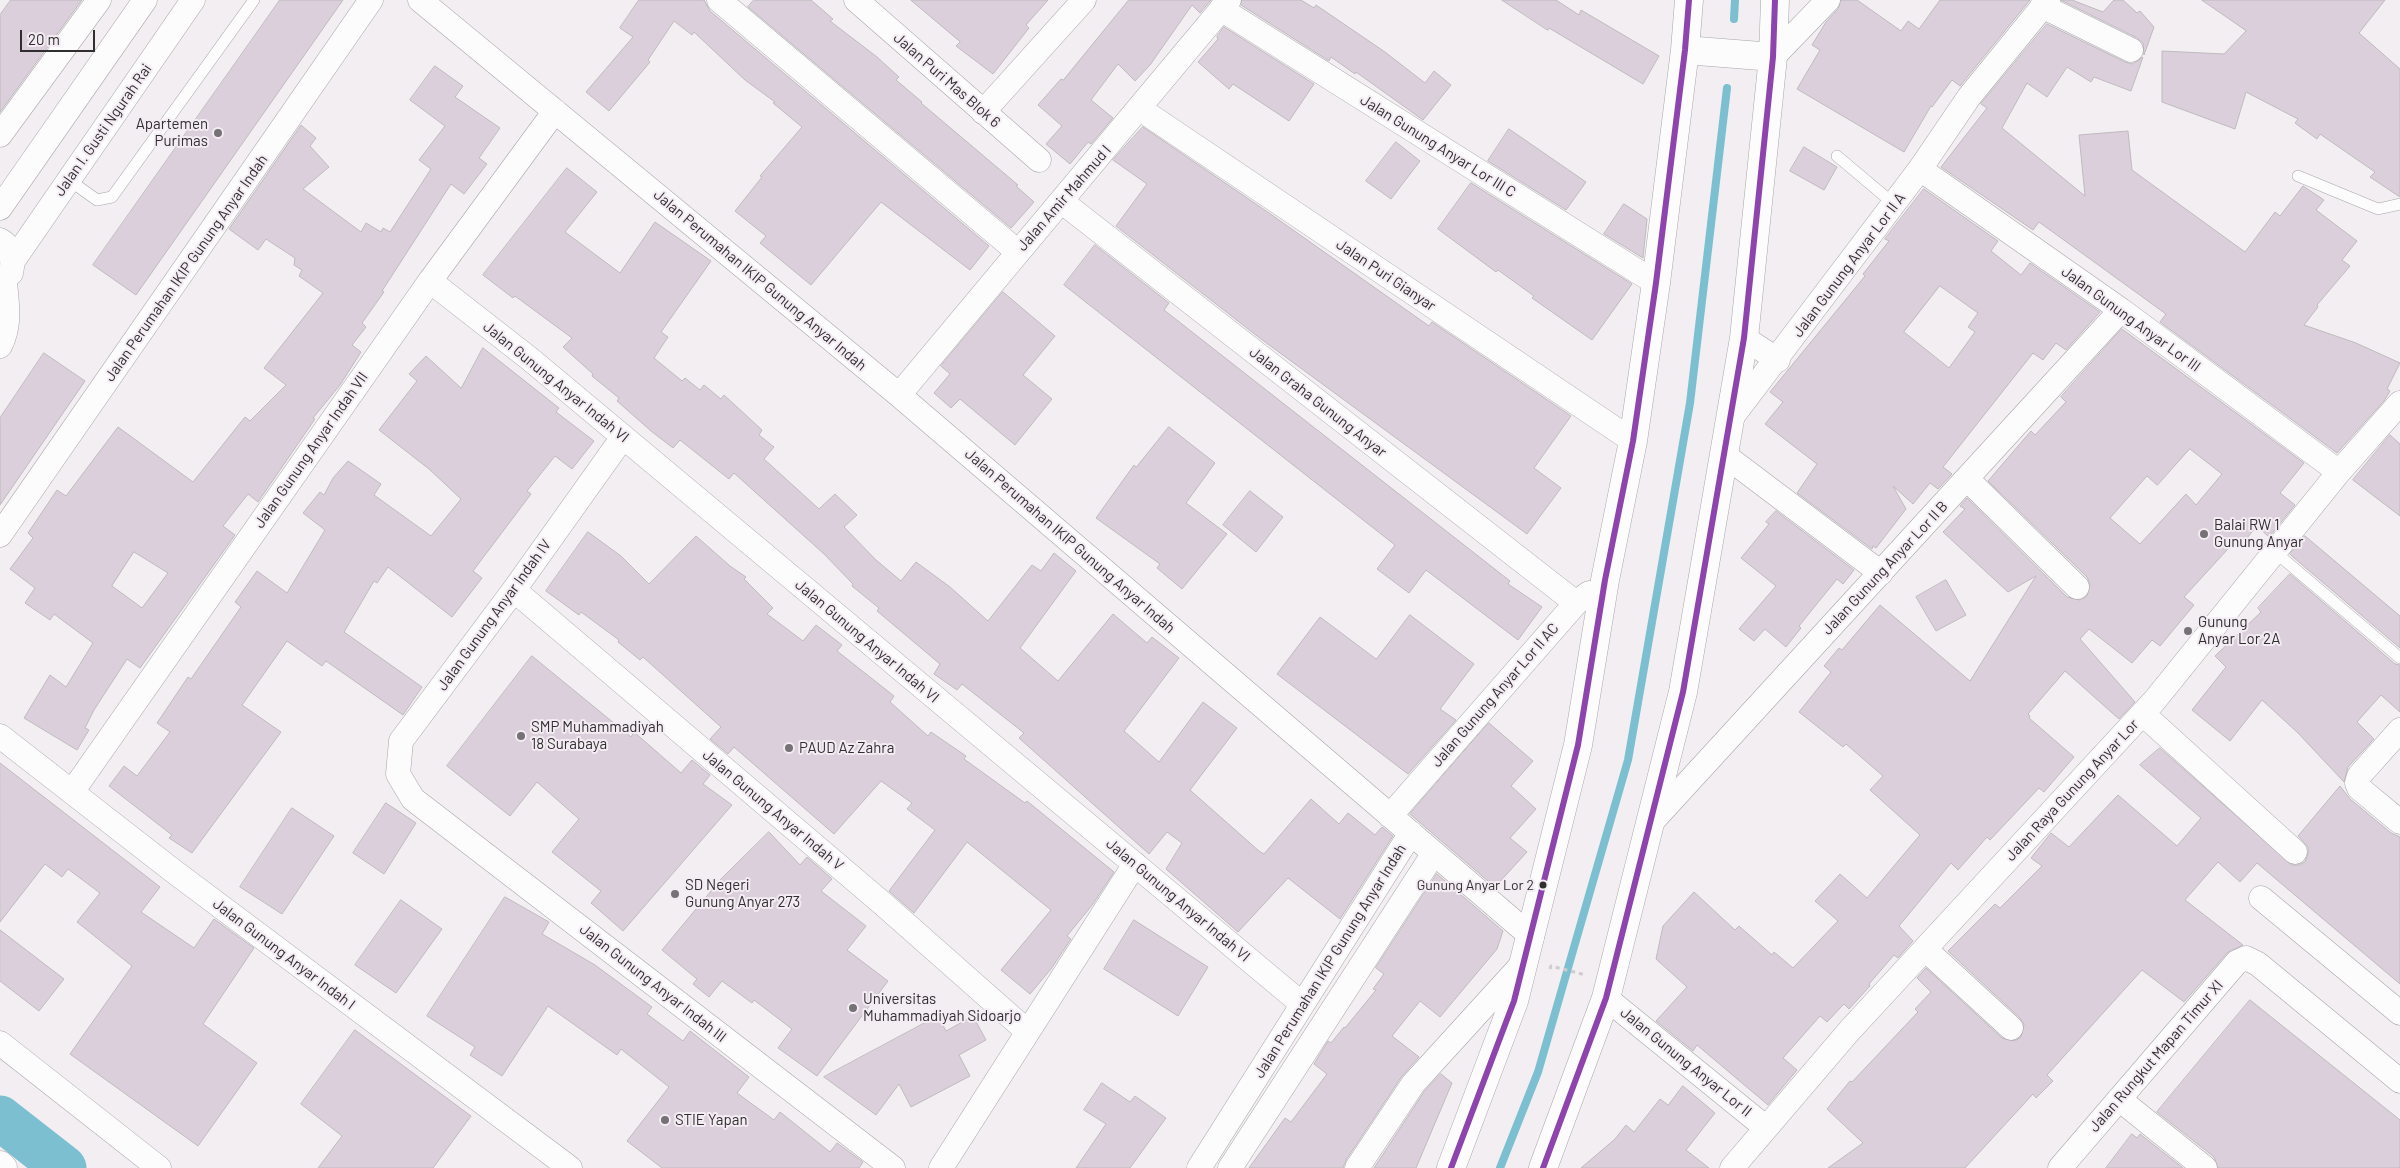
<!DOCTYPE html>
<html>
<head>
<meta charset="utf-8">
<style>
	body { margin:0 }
	#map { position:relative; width:2400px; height:1168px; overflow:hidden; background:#f2eef2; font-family:Barlow,sans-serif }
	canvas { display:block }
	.scale { position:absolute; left:20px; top:30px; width:75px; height:22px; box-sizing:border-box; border:2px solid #312e30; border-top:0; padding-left:6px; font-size:15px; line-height:18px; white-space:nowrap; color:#312e30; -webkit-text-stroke:4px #f4ecf3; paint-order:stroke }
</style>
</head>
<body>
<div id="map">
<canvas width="2400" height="1168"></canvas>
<div class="scale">20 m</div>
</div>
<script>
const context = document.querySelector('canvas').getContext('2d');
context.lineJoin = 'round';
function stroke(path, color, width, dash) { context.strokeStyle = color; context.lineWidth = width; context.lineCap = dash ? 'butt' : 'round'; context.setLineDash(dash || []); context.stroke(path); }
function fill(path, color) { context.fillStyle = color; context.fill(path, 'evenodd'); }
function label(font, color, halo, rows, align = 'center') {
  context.font = font + ' Barlow,sans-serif'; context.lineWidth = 4; context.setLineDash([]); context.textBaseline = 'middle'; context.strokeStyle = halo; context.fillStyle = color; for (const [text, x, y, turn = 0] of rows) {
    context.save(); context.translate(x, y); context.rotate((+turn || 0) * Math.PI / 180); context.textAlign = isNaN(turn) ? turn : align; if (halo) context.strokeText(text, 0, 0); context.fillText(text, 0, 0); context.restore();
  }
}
const stream = new Path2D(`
	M 1734,19 L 1735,0
	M 1500,1168 L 1538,1072 L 1628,760 L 1690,403 L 1727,88`);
const river = new Path2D(`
	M 0,1118 L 64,1168`);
const building = new Path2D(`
	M 11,0 L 82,0 L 0,112 L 0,15 Z
	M 280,0 L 343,0 L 136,295 L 93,265 Z
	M 639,0 L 704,0 L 710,11 L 989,246 L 970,270 L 881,202 L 811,285 L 760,243 L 766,236 L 735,211 L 762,177 L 760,176 L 802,127 L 773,103 L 775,102 L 745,80 L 694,32 L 692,35 L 674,21 L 648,60 L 650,62 L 609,111 L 586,92 L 633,37 L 620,28 Z
	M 754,0 L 811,0 L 833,19 L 830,21 L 877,57 L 899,77 L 896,80 L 922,102 L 921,103 L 1018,185 L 1016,186 L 1034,202 L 1011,228 L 748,7 Z
	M 911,0 L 1048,0 L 1026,25 L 1029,28 L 993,74 L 956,46 L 960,42 Z
	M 1129,0 L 1211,0 L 1200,13 L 1192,5 L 1150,65 L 1135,81 L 1118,64 L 1091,100 L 1113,118 L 1091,144 L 1088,142 L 1070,164 L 1046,144 L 1062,126 L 1038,105 L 1061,79 L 1063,80 Z
	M 1242,0 L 1301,0 L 1314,8 L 1316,5 L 1385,52 L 1425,83 L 1434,71 L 1451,85 L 1423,120 L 1356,72 L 1355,74 L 1331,57 L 1329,61 L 1241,5 Z
	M 1502,0 L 1556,0 L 1579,15 L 1581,10 L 1659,56 L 1643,84 L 1549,28 L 1548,30 Z
	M 1841,0 L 1857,0 L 1901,31 L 1908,21 L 1919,29 L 1940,0 L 2030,0 L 1960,86 L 1952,80 L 1932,107 L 1931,106 L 1904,152 L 1797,89 L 1820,50 L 1812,45 L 1826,22 L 1838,9 Z
	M 2061,0 L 2072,0 L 2103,12 L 2114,0 L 2123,0 L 2137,13 L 2140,11 L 2154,27 L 2144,55 L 2143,43 L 2137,38 Z
	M 2202,0 L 2385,0 L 2359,33 L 2400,69 L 2400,197 L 2370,177 L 2375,172 L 2320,134 L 2317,139 L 2295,123 L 2298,119 L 2246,92 L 2235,129 L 2162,102 L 2162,51 L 2224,54 L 2246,31 Z
	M 2047,24 L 2125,62 L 2132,64 L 2143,57 L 2131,91 L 2094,77 L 2091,82 L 2067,67 L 2047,97 L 2027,83 L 2002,128 L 2085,196 L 2079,135 L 2128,131 L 2132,170 L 2245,252 L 2275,212 L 2280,216 L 2303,186 L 2324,200 L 2316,210 L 2357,241 L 2342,260 L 2350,266 L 2317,305 L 2318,307 L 2304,325 L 2356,343 L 2400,363 L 2387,389 L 2390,391 L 2384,401 L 2337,453 L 2160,322 L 2166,314 L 2039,222 L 2033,230 L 1941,167 L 1987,108 L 1981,104 Z
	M 1224,27 L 1314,84 L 1289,121 L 1233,84 L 1229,89 L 1198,62 L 1218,39 L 1217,37 Z
	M 435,66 L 463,86 L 455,97 L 500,128 L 479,158 L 487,164 L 464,194 L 451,184 L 382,291 L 384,292 L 362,323 L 366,327 L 352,345 L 361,352 L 340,385 L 313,418 L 315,419 L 258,502 L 248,494 L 223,526 L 235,535 L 140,668 L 127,659 L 94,710 L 85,728 L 89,730 L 77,750 L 24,718 L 50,675 L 66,687 L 93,643 L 54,614 L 50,620 L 25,603 L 35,588 L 10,569 L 33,538 L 28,533 L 57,490 L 66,496 L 118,427 L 193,482 L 245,417 L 250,421 L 286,385 L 264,368 L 323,293 L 299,276 L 302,270 L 294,265 L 295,258 L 266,239 L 258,250 L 229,229 L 301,125 L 316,138 L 310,146 L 329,167 L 303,189 L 361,232 L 366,223 L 381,232 L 383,228 L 390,232 L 431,169 L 419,160 L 445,126 L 410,100 ZM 134,552 L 168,573 L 142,608 L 112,586 Z
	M 1143,127 L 1269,213 L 1429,326 L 1432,322 L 1571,416 L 1534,468 L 1561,488 L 1527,534 L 1261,339 L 1116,226 L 1147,184 L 1113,160 Z
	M 1509,129 L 1586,182 L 1566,210 L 1488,161 Z
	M 1396,142 L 1420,161 L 1391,199 L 1366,181 Z
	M 1804,147 L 1837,167 L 1824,190 L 1790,171 Z
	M 567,168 L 597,192 L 565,232 L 620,273 L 655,222 L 711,261 L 661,332 L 668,337 L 654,358 L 682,381 L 685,378 L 700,390 L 704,385 L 721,399 L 724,395 L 762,430 L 759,435 L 774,447 L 764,459 L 819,509 L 835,494 L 857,515 L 844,527 L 876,560 L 901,581 L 916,562 L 950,587 L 988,621 L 1032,565 L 1041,571 L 1054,553 L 1076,571 L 1020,648 L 1058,681 L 1113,614 L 1147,643 L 1152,637 L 1179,658 L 1124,731 L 1159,762 L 1203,702 L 1237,728 L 1190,790 L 1259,851 L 1264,854 L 1311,799 L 1339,824 L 1348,813 L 1375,835 L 1382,827 L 1393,836 L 1340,919 L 1288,878 L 1238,932 L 1166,869 L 1182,843 L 1167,832 L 1149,854 L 1019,738 L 1024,733 L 962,684 L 957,690 L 934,674 L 940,664 L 877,611 L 879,608 L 852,586 L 853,584 L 824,554 L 734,473 L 729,479 L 680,440 L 673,448 L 651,431 L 617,401 L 619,398 L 592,376 L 593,374 L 563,347 L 572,338 L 515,296 L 513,298 L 483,275 Z
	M 1471,183 L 1632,284 L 1592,340 L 1532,298 L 1534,296 L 1498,270 L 1496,272 L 1438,229 Z
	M 1924,189 L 1998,241 L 1991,251 L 2021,275 L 2030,263 L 2100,312 L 2066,350 L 2056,343 L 2043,360 L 2033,353 L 1943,467 L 1952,474 L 1938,489 L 1930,483 L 1913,504 L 1893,486 L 1906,509 L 1876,548 L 1873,546 L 1872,549 L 1797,493 L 1817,464 L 1765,424 L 1783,402 L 1770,392 L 1865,276 L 1863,274 L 1889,241 L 1885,239 ZM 1940,286 L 1978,313 L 1968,327 L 1975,332 L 1949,368 L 1904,332 Z
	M 1624,204 L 1647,219 L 1643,258 L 1604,234 Z
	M 1095,245 L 1169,303 L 1164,310 L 1510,581 L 1508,584 L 1542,607 L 1518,640 L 1426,570 L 1409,593 L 1377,569 L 1395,545 L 1064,285 Z
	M 1003,292 L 1055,336 L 1023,375 L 1052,399 L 1015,445 L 960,399 L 951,408 L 934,393 L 950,374 L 941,366 Z
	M 2122,329 L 2304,463 L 2280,493 L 2295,505 L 2269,537 L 2257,526 L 2242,544 L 2237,539 L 2184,597 L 2194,605 L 2160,646 L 2152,640 L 2132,663 L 2089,629 L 2080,639 L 2135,702 L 2119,719 L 2065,671 L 2028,714 L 2030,716 L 2029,718 L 2074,757 L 2044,792 L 2039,788 L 1990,840 L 1987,837 L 1958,870 L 1951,863 L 1899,926 L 1913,941 L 1898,958 L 1894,955 L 1869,984 L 1870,986 L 1849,1009 L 1844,1004 L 1827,1022 L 1820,1016 L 1783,1058 L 1797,1070 L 1768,1105 L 1697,1045 L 1693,1051 L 1656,1021 L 1687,987 L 1656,959 L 1663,926 L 1694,892 L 1735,930 L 1739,926 L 1772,955 L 1774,952 L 1793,968 L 1838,921 L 1815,901 L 1840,874 L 1867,898 L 1920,835 L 1870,790 L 1883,776 L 1846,744 L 1843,747 L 1799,712 L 1831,672 L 1824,666 L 1839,648 L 1842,650 L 1880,605 L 1970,681 L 2036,576 L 2008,592 L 1943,532 L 1965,509 L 1960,506 L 1967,498 L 2067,597 L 2080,600 L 2087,596 L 2090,584 L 2087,577 L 1988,481 L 2031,431 L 2035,435 L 2066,402 L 2061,397 ZM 2190,449 L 2222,474 L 2196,505 L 2186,494 L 2140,544 L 2110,518 L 2147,476 L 2157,485 Z
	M 483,348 L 559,408 L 556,412 L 594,441 L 572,469 L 555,456 L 527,491 L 531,494 L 473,571 L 482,578 L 452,617 L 388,567 L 377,583 L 374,581 L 344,632 L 422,687 L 403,715 L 326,661 L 322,666 L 287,641 L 242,705 L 281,732 L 192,853 L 169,838 L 172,835 L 109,786 L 124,766 L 137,776 L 170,732 L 157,723 L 188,677 L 191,679 L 241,607 L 235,602 L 257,571 L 287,593 L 325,530 L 303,513 L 320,492 L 324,495 L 333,478 L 348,461 L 381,484 L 374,495 L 431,536 L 461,499 L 429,469 L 379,430 L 417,381 L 409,374 L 426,356 L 461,388 Z
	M 44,353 L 85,381 L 0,505 L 0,418 Z
	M 1169,427 L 1215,463 L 1186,503 L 1227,534 L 1182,589 L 1157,568 L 1160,564 L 1096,518 L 1134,465 L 1136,467 Z
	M 2390,435 L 2400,444 L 2400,516 L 2353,480 Z
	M 1250,491 L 1283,517 L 1256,552 L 1223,525 Z
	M 1776,511 L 1854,570 L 1843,584 L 1837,579 L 1799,626 L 1801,628 L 1786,647 L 1765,629 L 1754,641 L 1739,629 L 1776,586 L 1741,558 L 1769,524 L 1766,522 Z
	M 588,532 L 621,556 L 649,584 L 696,536 L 730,566 L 746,577 L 744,579 L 773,608 L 767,614 L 803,641 L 816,625 L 842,645 L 837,651 L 894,696 L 890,702 L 928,736 L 931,732 L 966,756 L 964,759 L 1025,803 L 1027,801 L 1114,872 L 1093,904 L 1067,936 L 1071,939 L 1051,969 L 1030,994 L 1001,970 L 1051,910 L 967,842 L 914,913 L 889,891 L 935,830 L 907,809 L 912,803 L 881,781 L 834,834 L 734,747 L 728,754 L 710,739 L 721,727 L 643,657 L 640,660 L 618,642 L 619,640 L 581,612 L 579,615 L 546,591 Z
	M 2305,536 L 2400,616 L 2400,648 L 2293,557 L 2290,554 Z
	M 2290,574 L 2395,664 L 2400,665 L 2400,712 L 2381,695 L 2357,722 L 2374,739 L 2348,767 L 2344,782 L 2298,733 L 2262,700 L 2230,741 L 2192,710 L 2226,667 L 2215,656 L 2261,612 L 2258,608 Z
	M 1946,580 L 1966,615 L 1936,631 L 1916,597 Z
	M 1410,615 L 1474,664 L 1440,709 L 1456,720 L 1408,774 L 1277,674 L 1320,617 L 1376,659 Z
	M 532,656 L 631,737 L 634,732 L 681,773 L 692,760 L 710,775 L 703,784 L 732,805 L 623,931 L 591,903 L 601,891 L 552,852 L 579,819 L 537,782 L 510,816 L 447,766 Z
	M 1489,723 L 1533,761 L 1511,786 L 1536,809 L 1510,838 L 1527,852 L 1495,887 L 1410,814 Z
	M 2160,748 L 2292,865 L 2299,865 L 2305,862 L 2308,854 L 2308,847 L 2298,836 L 2340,786 L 2350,799 L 2391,833 L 2400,837 L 2400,984 L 2257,863 L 2240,882 L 2218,862 L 2185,900 L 2243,945 L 2227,953 L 2184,1002 L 2142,970 L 2047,1075 L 2053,1081 L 2036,1098 L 2033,1094 L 1965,1168 L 1828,1168 L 1863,1143 L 1827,1109 L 1850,1081 L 1852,1082 L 1918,1012 L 1915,1009 L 1931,992 L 1917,978 L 1926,968 L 2002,1038 L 2015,1041 L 2021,1037 L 2024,1024 L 2020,1018 L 1948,951 L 1995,904 L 2000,908 L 2042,866 L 2031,858 L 2051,833 L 2069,847 L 2118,795 L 2177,846 L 2201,818 L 2140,765 Z
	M 0,763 L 160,887 L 141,912 L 194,948 L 214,919 L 254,948 L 203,1024 L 257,1063 L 198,1146 L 70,1054 L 132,966 L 77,922 L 100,893 L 68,869 L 62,877 L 45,864 L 0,922 Z
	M 386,803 L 416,823 L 384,874 L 353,853 Z
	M 292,808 L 334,836 L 282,914 L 240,887 Z
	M 769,832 L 800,865 L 807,857 L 832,879 L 821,891 L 866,926 L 847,950 L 888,981 L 817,1076 L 778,1048 L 792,1029 L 754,1000 L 752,1003 L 722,981 L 709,997 L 693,984 L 697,979 L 662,950 L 721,879 Z
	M 1437,874 L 1503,931 L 1497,949 L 1440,1017 L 1420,1001 L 1392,1036 L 1419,1057 L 1402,1076 L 1346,1160 L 1343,1168 L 1249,1168 L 1285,1118 L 1291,1122 L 1327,1074 L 1314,1064 L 1328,1041 L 1331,1043 L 1344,1027 L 1345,1028 L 1376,990 L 1373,989 L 1384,974 L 1376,968 Z
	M 505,897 L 549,922 L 542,934 L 595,965 L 652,1007 L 647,1014 L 683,1041 L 690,1031 L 749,1077 L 737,1093 L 774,1120 L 780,1112 L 830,1152 L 837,1143 L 863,1162 L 859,1168 L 662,1168 L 627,1141 L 669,1087 L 621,1049 L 617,1055 L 548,1006 L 502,1076 L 470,1055 L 475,1047 L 427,1016 Z
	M 401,900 L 442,929 L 396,993 L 355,965 Z
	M 1134,920 L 1208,967 L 1178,1016 L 1104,969 Z
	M 0,930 L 64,979 L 39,1011 L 0,981 Z
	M 2250,1000 L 2400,1120 L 2400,1168 L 2218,1168 L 2214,1157 L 2157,1112 Z
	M 938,1016 L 946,1031 L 973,1016 L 986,1040 L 959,1055 L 970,1076 L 911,1107 L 899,1084 L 876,1115 L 824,1077 Z
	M 355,1030 L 471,1116 L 433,1168 L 318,1168 L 342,1136 L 301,1104 Z
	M 1441,1074 L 1452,1083 L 1416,1168 L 1374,1168 L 1424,1092 Z
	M 1102,1083 L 1130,1102 L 1135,1096 L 1166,1118 L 1130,1168 L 1076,1168 L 1106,1124 L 1084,1110 Z
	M 1683,1086 L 1715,1113 L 1686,1150 L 1709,1168 L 1581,1168 L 1615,1139 L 1626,1125 L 1634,1132 L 1660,1099 L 1668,1105 Z
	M 2132,1134 L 2137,1138 L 2140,1134 L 2183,1168 L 2106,1168 Z`);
const path = new Path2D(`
	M 1550,969 L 1551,966 L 1586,975`);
const service = new Path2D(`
	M 1837,156 L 1894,204
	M 2298,176 L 2378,209 L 2400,204
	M 69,180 L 97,200 L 112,197 L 254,0
	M 2275,552 L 2400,658`);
const minor = new Path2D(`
	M 420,0 L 899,395 L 1532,937
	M 719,0 L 1018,252
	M 856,0 L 1039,160
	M 2042,6 L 2131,50
	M 1221,9 L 1656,283
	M 1773,57 L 1828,0
	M 1140,109 L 1633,441
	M 983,112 L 1084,0
	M 0,135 L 99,0
	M 1920,169 L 2121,310 L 2339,472
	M 1061,201 L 1576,603
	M 0,208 L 145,0
	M 0,240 C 12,247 14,259 11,273
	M 13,261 L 193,0
	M 430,281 L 530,359 L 1302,1004
	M 1744,338 L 1778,360
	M 0,346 C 11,325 7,305 5,282
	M 899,395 L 1229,0
	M 1729,421 L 1920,169 L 1969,97 L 2048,0
	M 623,437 L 514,590 L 401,741 L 398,774 L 413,799 L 893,1168
	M 1723,454 L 1881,573
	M 1967,479 L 2077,587
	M 0,535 L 371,0
	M 514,590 L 882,903 L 1028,1032
	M 2143,714 L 2295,852
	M 2400,730 L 2359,776 L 2357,783 L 2359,788 L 2400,822
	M 0,736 L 172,870 L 570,1168
	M 72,792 L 430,281 L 555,111
	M 1390,816 L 1576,603 L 1589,593
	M 1649,825 L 2121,310
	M 2261,898 L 2400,1013
	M 1925,949 L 2011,1028
	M 1606,998 L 1765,1127
	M 0,1043 L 159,1168
	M 2119,1099 L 2205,1168
	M 941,1168 L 1135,864
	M 1199,1168 L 1411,833
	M 1230,1168 L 1434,853
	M 1357,1168 L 1413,1084 L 1526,960
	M 1732,1168 L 1850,1030 L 2155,700 L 2339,472 L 2400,403
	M 2060,1168 L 2237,962 L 2246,958 L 2258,964 L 2400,1081`);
const tertiary = new Path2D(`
	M 0,1165 L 3,1168`);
const primary = new Path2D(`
	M 1685,50 L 1773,57
	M 1451,1168 L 1514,1001 L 1578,745 L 1605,580 L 1633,441 L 1656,283 L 1685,50 L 1689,0
	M 1543,1168 L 1606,998 L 1683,692 L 1744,338 L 1773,57 L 1775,0`);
const bus1 = new Path2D(`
	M 1451,1168 L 1514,1001 L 1578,745 L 1605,580 L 1633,441 L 1656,283 L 1685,50 L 1689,0
	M 1543,1168 L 1606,998 L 1683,692 L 1744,338 L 1773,57 L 1775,0`);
const markers = [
	[218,133,5,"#757174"],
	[2204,534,5,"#757174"],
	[2188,631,5,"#757174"],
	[521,736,5,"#757174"],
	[789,748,5,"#757174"],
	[1543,885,4.5,"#312e30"],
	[675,894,5,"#757174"],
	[853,1008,5,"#757174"],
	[665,1120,5,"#757174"]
];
const busNames = [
	["Gunung Anyar Lor 2",1534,885]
];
const streetNames = [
	["Jalan Puri Mas Blok 6",947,80,41],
	["Jalan I. Gusti Ngurah Rai",103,130,-55],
	["Jalan Gunung Anyar Lor III C",1438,146,32],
	["Jalan Amir Mahmud I",1064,198,-49],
	["Jalan Gunung Anyar Lor II A",1849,265,-53],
	["Jalan Perumahan IKIP Gunung Anyar Indah",186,268,-55],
	["Jalan Puri Gianyar",1386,275,34],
	["Jalan Perumahan IKIP Gunung Anyar Indah",760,280,40],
	["Jalan Gunung Anyar Lor III",2131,319,36],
	["Jalan Gunung Anyar Indah VI",556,382,39],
	["Jalan Graha Gunung Anyar",1318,402,38],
	["Jalan Gunung Anyar Indah VII",311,450,-55],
	["Jalan Perumahan IKIP Gunung Anyar Indah",1070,541,41],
	["Jalan Gunung Anyar Lor II B",1885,568,-47],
	["Jalan Gunung Anyar Indah IV",494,615,-54],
	["Jalan Gunung Anyar Indah VI",867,641,40],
	["Jalan Gunung Anyar Lor II AC",1495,695,-49],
	["Jalan Raya Gunung Anyar Lor",2072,790,-47],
	["Jalan Gunung Anyar Indah V",773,810,40],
	["Jalan Gunung Anyar Indah VI",1178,900,40],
	["Jalan Gunung Anyar Indah I",284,954,37],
	["Jalan Perumahan IKIP Gunung Anyar Indah",1330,961,-58],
	["Jalan Gunung Anyar Indah III",653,983,38],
	["Jalan Rungkut Mapan Timur XI",2156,1056,-49],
	["Jalan Gunung Anyar Lor II",1686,1062,39]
];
const poiNames = [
	["Apartemen",208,124,"right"],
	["Purimas",208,141,"right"],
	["Balai RW 1",2214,525],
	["Gunung Anyar",2214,542],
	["Gunung",2198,622],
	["Anyar Lor 2A",2198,639],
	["SMP Muhammadiyah",531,727],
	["18 Surabaya",531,744],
	["PAUD Az Zahra",799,748],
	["SD Negeri",685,885],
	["Gunung Anyar 273",685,902],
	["Universitas",863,999],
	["Muhammadiyah Sidoarjo",863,1016],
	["STIE Yapan",675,1120]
];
stroke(stream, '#7cbfd0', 8);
stroke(river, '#7cbfd0', 45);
fill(building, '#dbcfdb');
stroke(building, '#bebabd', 1);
stroke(service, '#a8a5a8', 12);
stroke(minor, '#a8a5a8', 25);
stroke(tertiary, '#a8a5a8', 29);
stroke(primary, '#a8a5a8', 29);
stroke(path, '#cecdce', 3, [4, 4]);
stroke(service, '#fdfcfd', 11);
stroke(minor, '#fdfcfd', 24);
stroke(tertiary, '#fdfcfd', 28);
stroke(primary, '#fdfcfd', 28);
stroke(bus1, '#8e44ad', 6);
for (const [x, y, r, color] of markers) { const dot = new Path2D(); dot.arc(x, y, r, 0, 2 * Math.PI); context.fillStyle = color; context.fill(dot); stroke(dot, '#f4ecf3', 2); }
label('14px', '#312e30', '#f4ecf3', busNames, 'right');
label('15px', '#312e30', '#f4ecf3', streetNames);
label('15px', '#312e30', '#f4ecf3', poiNames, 'left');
</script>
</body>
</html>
